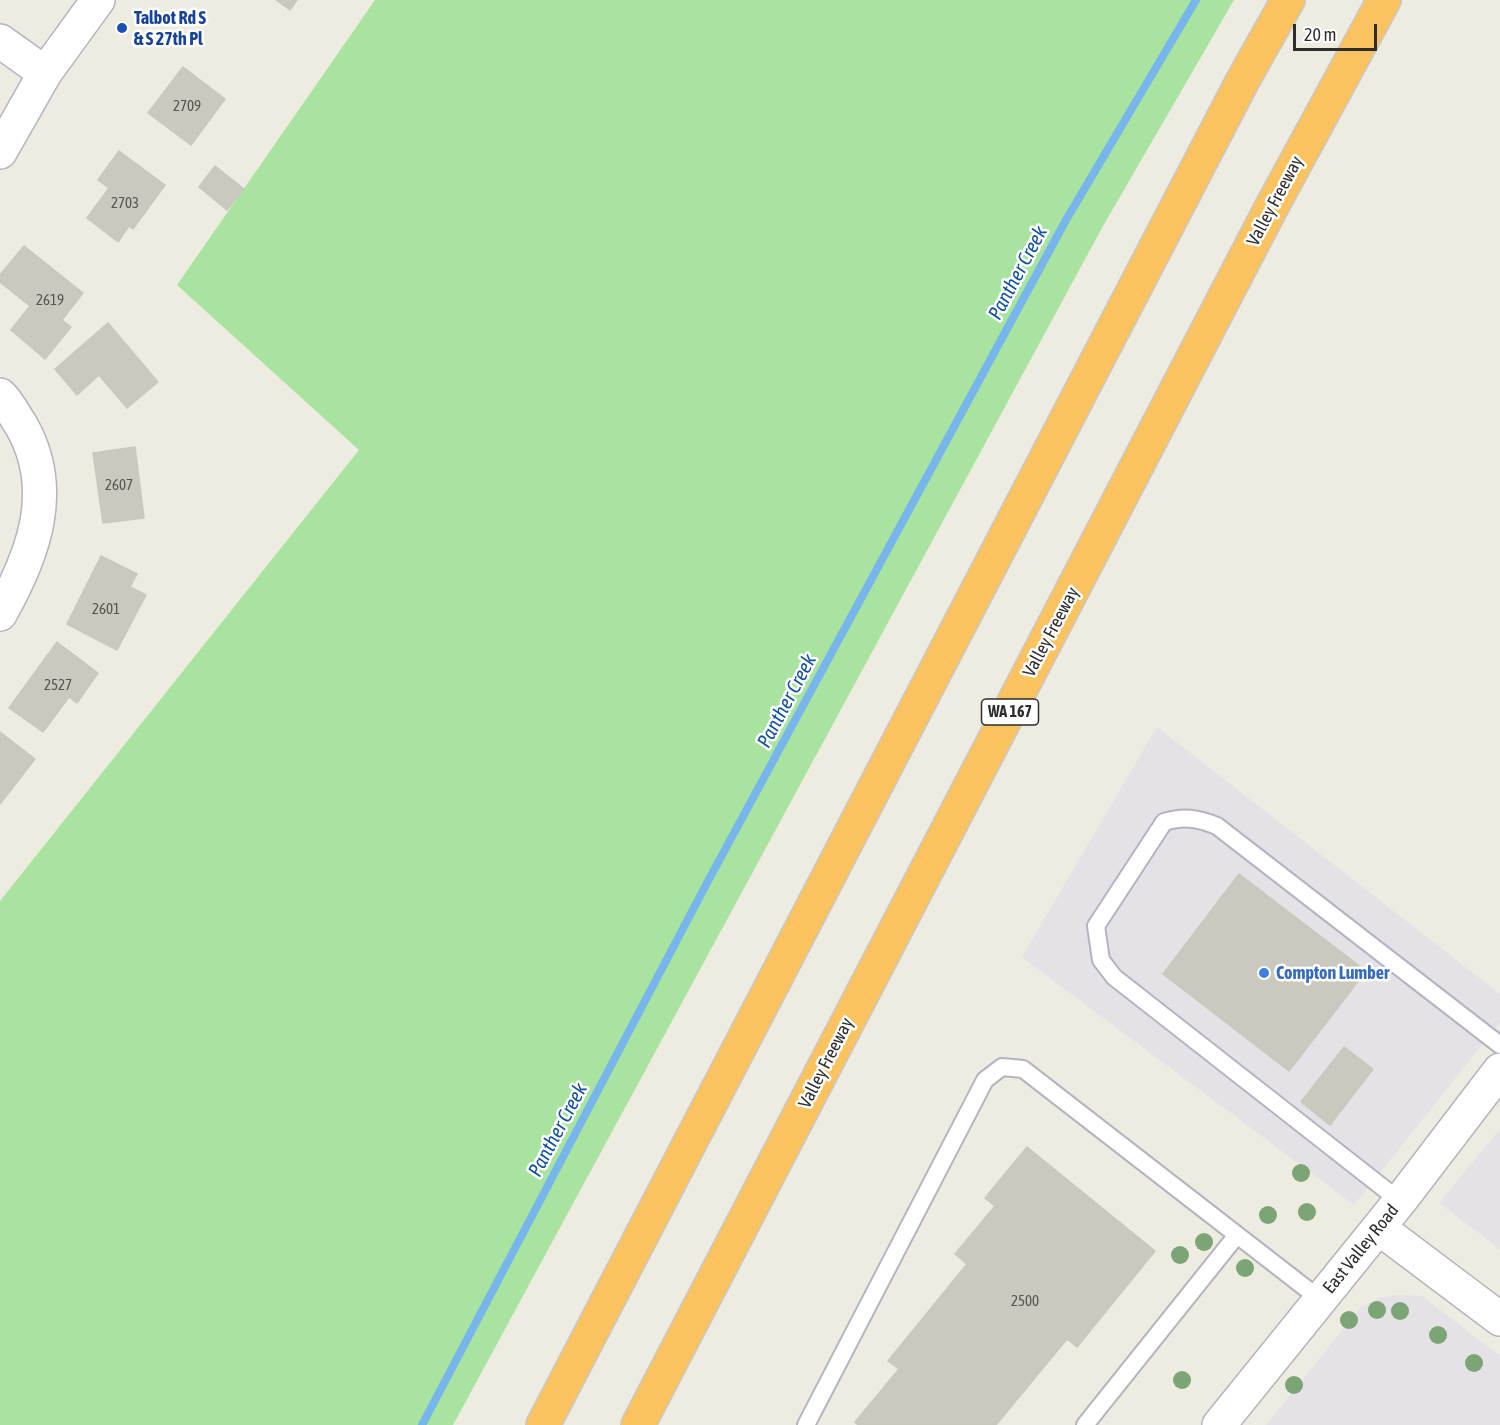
<!DOCTYPE html>
<html>
<head>
<meta charset="utf-8">
<style>
	body { margin:0 }
	#map { position:relative; width:1500px; height:1425px; overflow:hidden; background:#eeebe1; font-family:"Asap Condensed",sans-serif }
	canvas { display:block }
	.scale { position:absolute; left:1293px; top:24px; width:84px; height:27px; box-sizing:border-box; border:3px solid #2d2d2d; border-top:0; padding-left:8px; font-size:18px; line-height:21px; white-space:nowrap; color:#2d2d2d; -webkit-text-stroke:4px #fff; paint-order:stroke }
</style>
</head>
<body>
<div id="map">
<canvas width="1500" height="1425"></canvas>
<div class="scale">20 m</div>
</div>
<script>
const context = document.querySelector('canvas').getContext('2d');
context.lineJoin = 'round';
function fill(path, color) { context.fillStyle = color; context.fill(path, 'evenodd'); }
function stroke(path, color, width, dash) { context.strokeStyle = color; context.lineWidth = width; context.lineCap = dash ? 'butt' : 'round'; context.setLineDash(dash || []); context.stroke(path); }
function label(font, color, halo, rows, align = 'center') {
  context.font = font + ' "Asap Condensed",sans-serif'; context.lineWidth = 5; context.setLineDash([]); context.textBaseline = 'middle'; context.strokeStyle = halo; context.fillStyle = color; for (const [text, x, y, turn = 0] of rows) {
    context.save(); context.translate(x, y); context.rotate((+turn || 0) * Math.PI / 180); context.textAlign = isNaN(turn) ? turn : align; if (halo) context.strokeText(text, 0, 0); context.fillText(text, 0, 0); context.restore();
  }
}
const industrial = new Path2D(`
	M 1157,727 L 1500,994 L 1500,1022 L 1354,1205 L 1022,957 Z
	M 1500,1129 L 1500,1249 L 1439,1203 Z
	M 1398,1295 L 1422,1296 L 1500,1356 L 1500,1425 L 1266,1425 L 1361,1307 L 1379,1298 Z`);
const green = new Path2D(`
	M 375,0 L 1234,0 L 1103,226 L 453,1425 L 0,1425 L 0,901 L 359,450 L 177,285 Z`);
const stream = new Path2D(`
	M 422,1425 L 708,881 L 1066,220 L 1196,0`);
const building = new Path2D(`
	M 276,0 L 297,0 L 290,10 Z
	M 183,67 L 225,99 L 191,145 L 148,113 Z
	M 119,151 L 165,185 L 133,229 L 129,226 L 118,242 L 87,218 L 109,188 L 98,180 Z
	M 215,166 L 244,189 L 227,210 L 199,187 Z
	M 24,246 L 83,293 L 62,320 L 71,327 L 45,359 L 11,330 L 30,306 L 0,282 L 0,275 Z
	M 108,323 L 158,382 L 127,408 L 99,375 L 77,395 L 55,369 Z
	M 135,447 L 144,518 L 103,523 L 93,453 Z
	M 101,556 L 137,574 L 130,587 L 146,595 L 117,650 L 67,624 Z
	M 57,642 L 98,673 L 77,703 L 69,697 L 43,732 L 9,708 Z
	M 0,732 L 35,759 L 0,804 Z
	M 1239,874 L 1366,971 L 1289,1071 L 1163,974 Z
	M 1344,1047 L 1373,1069 L 1330,1125 L 1301,1102 Z
	M 1027,1147 L 1155,1251 L 1077,1347 L 1067,1339 L 996,1425 L 858,1425 L 855,1422 L 899,1369 L 888,1361 L 967,1264 L 955,1254 L 995,1206 L 985,1198 Z`);
const lane = new Path2D(`
	M 1400,1201 L 1114,977 L 1101,960 L 1096,926 L 1164,822 C 1184,816 1197,818 1217,826 L 1500,1045
	M 806,1425 L 985,1080 L 1002,1067 L 1023,1069 L 1321,1300
	M 1085,1425 L 1237,1235`);
const street = new Path2D(`
	M 0,41 L 45,73
	M 0,395 C 9,403 14,415 21,425 C 58,489 34,554 0,614`);
const secondary = new Path2D(`
	M 0,152 L 45,73 L 98,0
	M 1379,1228 L 1500,1319
	M 1219,1425 L 1400,1201 L 1500,1070`);
const highway = new Path2D(`
	M 543,1425 L 1243,80 L 1288,0
	M 638,1425 L 1270,210 L 1384,0`);
const trees = [
	[1301,1173],
	[1307,1212],
	[1268,1215],
	[1204,1242],
	[1180,1255],
	[1245,1268],
	[1377,1310],
	[1400,1311],
	[1349,1320],
	[1438,1335],
	[1474,1363],
	[1182,1380],
	[1294,1385]
];
const markers = [
	[122,28,6,"#1a4fb4"],
	[1264,973,6,"#3f7fe0"]
];
const numberNames = [
	["2709",187,106],
	["2703",125,203],
	["2619",50,300],
	["2607",119,485],
	["2601",106,609],
	["2527",58,685],
	["2500",1025,1301]
];
const shields = [
	[1010,712,57]
];
const shieldNames = [
	["WA 167",1010,712]
];
const transitNames = [
	["Talbot Rd S",134,18],
	["& S 27th Pl",134,39]
];
const streetNames = [
	["Valley Freeway",1275,201,-62],
	["Valley Freeway",1051,632,-62],
	["Valley Freeway",826,1063,-63],
	["East Valley Road",1361,1249,-51]
];
const shopNames = [
	["Compton Lumber",1276,973]
];
const waterNames = [
	["Panther Creek",1018,273,-62],
	["Panther Creek",787,701,-62],
	["Panther Creek",558,1130,-62]
];
fill(industrial, '#e4e1e7');
fill(green, '#a8e39f');
stroke(stream, '#77b5ed', 8);
fill(building, '#cac9bf');
stroke(building, '#cac8ba', 1.5);
stroke(lane, '#b4b4c0', 20);
stroke(street, '#b4b4c0', 36);
stroke(secondary, '#b4b4c0', 36);
stroke(highway, '#c8c8c8', 36);
stroke(lane, '#fff', 16);
stroke(street, '#fff', 33);
stroke(secondary, '#fff', 33);
stroke(highway, '#fbc35f', 33);
context.fillStyle = '#7ba575';
for (const [x, y] of trees) { context.beginPath(); context.arc(x, y, 9, 0, 2 * Math.PI); context.fill(); }
for (const [x, y, r, color] of markers) { const dot = new Path2D(); dot.arc(x, y, r, 0, 2 * Math.PI); context.fillStyle = color; context.fill(dot); stroke(dot, '#fff', 2); }
label('15px', '#545452', null, numberNames);
for (const [x, y, w] of shields) { const box = new Path2D(); box.roundRect(x - w / 2, y - 13, w, 26, 4.5); context.fillStyle = '#fff'; context.fill(box); stroke(box, '#2d2d2d', 1.5); }
label('bold 16px', '#2d2d2d', null, shieldNames);
label('bold 18px', '#164399', '#fff', transitNames, 'left');
label('18px', '#2d2d2d', '#fff', streetNames);
label('bold 18px', '#366cbe', '#fff', shopNames, 'left');
label('italic 20px', '#11509e', '#fff', waterNames);
</script>
</body>
</html>
